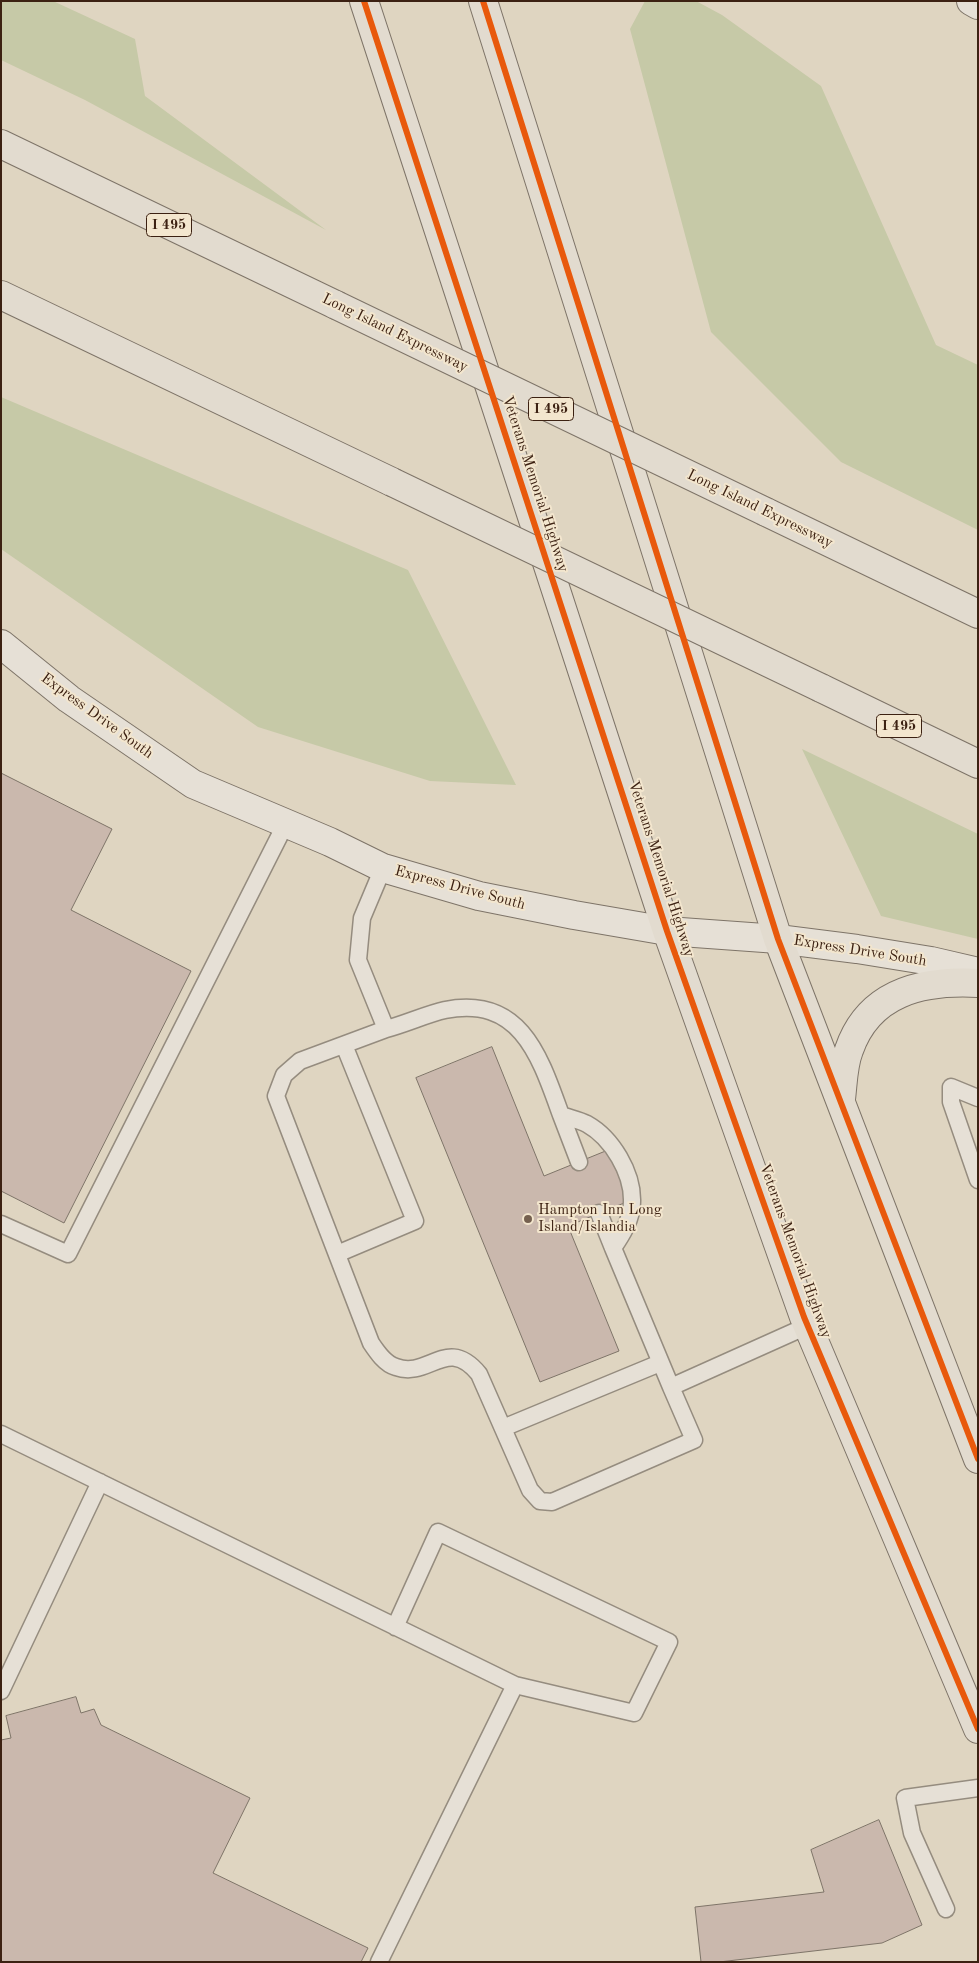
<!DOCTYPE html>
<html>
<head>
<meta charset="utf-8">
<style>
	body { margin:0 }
	#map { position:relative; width:979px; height:1963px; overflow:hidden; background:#dfd5c1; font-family:"Old Standard TT",serif }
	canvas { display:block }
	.frame { position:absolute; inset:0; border:2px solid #3c2112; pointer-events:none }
</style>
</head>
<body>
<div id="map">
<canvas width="979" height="1963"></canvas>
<div class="frame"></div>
</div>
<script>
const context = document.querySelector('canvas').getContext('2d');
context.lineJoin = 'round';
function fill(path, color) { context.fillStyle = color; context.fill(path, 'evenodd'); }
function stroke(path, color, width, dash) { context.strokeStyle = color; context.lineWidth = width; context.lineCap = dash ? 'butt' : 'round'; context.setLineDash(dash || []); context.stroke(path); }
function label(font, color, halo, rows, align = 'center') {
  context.font = font + ' "Old Standard TT",serif'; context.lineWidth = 4; context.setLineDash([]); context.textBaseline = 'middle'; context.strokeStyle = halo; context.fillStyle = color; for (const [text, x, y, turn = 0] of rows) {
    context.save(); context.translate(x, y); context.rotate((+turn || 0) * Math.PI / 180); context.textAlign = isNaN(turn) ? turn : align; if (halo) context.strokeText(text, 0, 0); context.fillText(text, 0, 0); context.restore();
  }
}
const green = new Path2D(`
	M 1,1 L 53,1 L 135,39 L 145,96 L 326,230 L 85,100 L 1,60 Z
	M 645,1 L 696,1 L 722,15 L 821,86 L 936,345 L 978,365 L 978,530 L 841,462 L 711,332 L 630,29 Z
	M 1,397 L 408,570 L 516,785 L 430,781 L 258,727 L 1,549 Z
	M 802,749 L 978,834 L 978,939 L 881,916 Z`);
const building = new Path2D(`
	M 1,773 L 112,829 L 71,910 L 191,971 L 64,1223 L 1,1191 Z
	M 492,1047 L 544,1176 L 608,1150 L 629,1201 L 568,1226 L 619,1351 L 540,1382 L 416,1078 Z
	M 76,1697 L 81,1713 L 94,1709 L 101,1725 L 250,1798 L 213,1873 L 368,1948 L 361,1962 L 1,1962 L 1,1740 L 11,1738 L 6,1716 Z
	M 879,1820 L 922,1925 L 882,1943 L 719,1962 L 701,1962 L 695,1907 L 824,1892 L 811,1850 Z`);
const lane = new Path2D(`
	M 383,868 L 362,918 L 358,960 L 386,1029 C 405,1024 427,1014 445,1010 C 521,995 540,1057 561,1115 C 569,1118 579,1120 587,1124 C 612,1138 633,1173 632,1202 C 632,1219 622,1235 613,1248 L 671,1387 L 807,1326
	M 386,1029 L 300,1061 L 284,1075 L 276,1096 L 371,1343 C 377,1352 385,1364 396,1367 C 429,1379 447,1335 479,1374 L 530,1490 L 540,1501 L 552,1502 L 694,1440 L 671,1387
	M 978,1098 L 951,1087 L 951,1102 L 978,1180
	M 561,1115 L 579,1162
	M 599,1213 L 613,1248
	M 1,1224 L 68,1254 L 286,823
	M 337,1254 L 415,1221 L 344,1045
	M 503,1428 L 660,1363
	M 1,1434 L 515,1685 L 634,1713 L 669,1642 L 438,1532 L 395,1627
	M 1,1691 L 100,1482
	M 946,1909 L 912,1833 L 905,1798 L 978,1788
	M 379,1962 L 515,1685`);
const secondary = new Path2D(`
	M 971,1 L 978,5
	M 1,644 L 69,699 L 193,784 L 330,842 L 383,868 L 479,896 L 574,915 L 667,931 L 778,939 L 857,949 L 931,961 L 978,972`);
const highway = new Path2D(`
	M 364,1 L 667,931 L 804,1317 L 978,1729
	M 483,1 L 778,939 L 978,1459
	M 1,144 L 336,305
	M 1,295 L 392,482
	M 766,512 L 978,614
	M 821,688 L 978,764
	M 841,1099 C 843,1083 843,1065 849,1050 C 869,992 922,980 978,983`);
const highwayBridge = new Path2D(`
	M 336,305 L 766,512
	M 392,482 L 821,688`);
const cycleway = new Path2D(`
	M 364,1 L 667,931 L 804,1317 L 978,1729
	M 483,1 L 778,939 L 978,1459`);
const markers = [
	[528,1219,5,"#75604f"]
];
const shields = [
	[169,225,45],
	[551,409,45],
	[899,726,45]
];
const shieldNames = [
	["I 495",169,225],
	["I 495",551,409],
	["I 495",899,726]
];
const streetNames = [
	["Long Island Expressway",395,333,26],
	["Veterans Memorial Highway",535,484,72],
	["Long Island Expressway",760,509,26],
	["Express Drive South",97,716,36],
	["Veterans Memorial Highway",661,869,72],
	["Express Drive South",460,888,15],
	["Express Drive South",860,951,9],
	["Veterans Memorial Highway",795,1251,70]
];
const poiNames = [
	["Hampton Inn Long",538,1210],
	["Island/Islandia",538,1227]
];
fill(green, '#c6c9a7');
fill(building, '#cab8ad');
stroke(building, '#7e7468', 1);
stroke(lane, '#958c7f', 19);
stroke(secondary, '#7e7468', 30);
stroke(highway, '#7e7468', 30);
stroke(lane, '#e6e0d6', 16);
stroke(secondary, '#e6e0d6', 28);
stroke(highway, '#e2dbcf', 28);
stroke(highwayBridge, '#7e7468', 30, []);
stroke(highwayBridge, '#e2dbcf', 28);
stroke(cycleway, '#e8590c', 6);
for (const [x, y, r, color] of markers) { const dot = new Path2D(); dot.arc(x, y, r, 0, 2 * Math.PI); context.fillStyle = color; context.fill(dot); stroke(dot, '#f3e6ce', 2); }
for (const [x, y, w] of shields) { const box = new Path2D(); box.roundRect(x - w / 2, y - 11.5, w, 23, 4); context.fillStyle = '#f3e6ce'; context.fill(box); stroke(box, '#3c2112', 1); }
label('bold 14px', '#3c2112', null, shieldNames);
label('15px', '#3c2112', '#f3e6ce', streetNames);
label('15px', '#3c2112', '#f3e6ce', poiNames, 'left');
</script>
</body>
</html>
